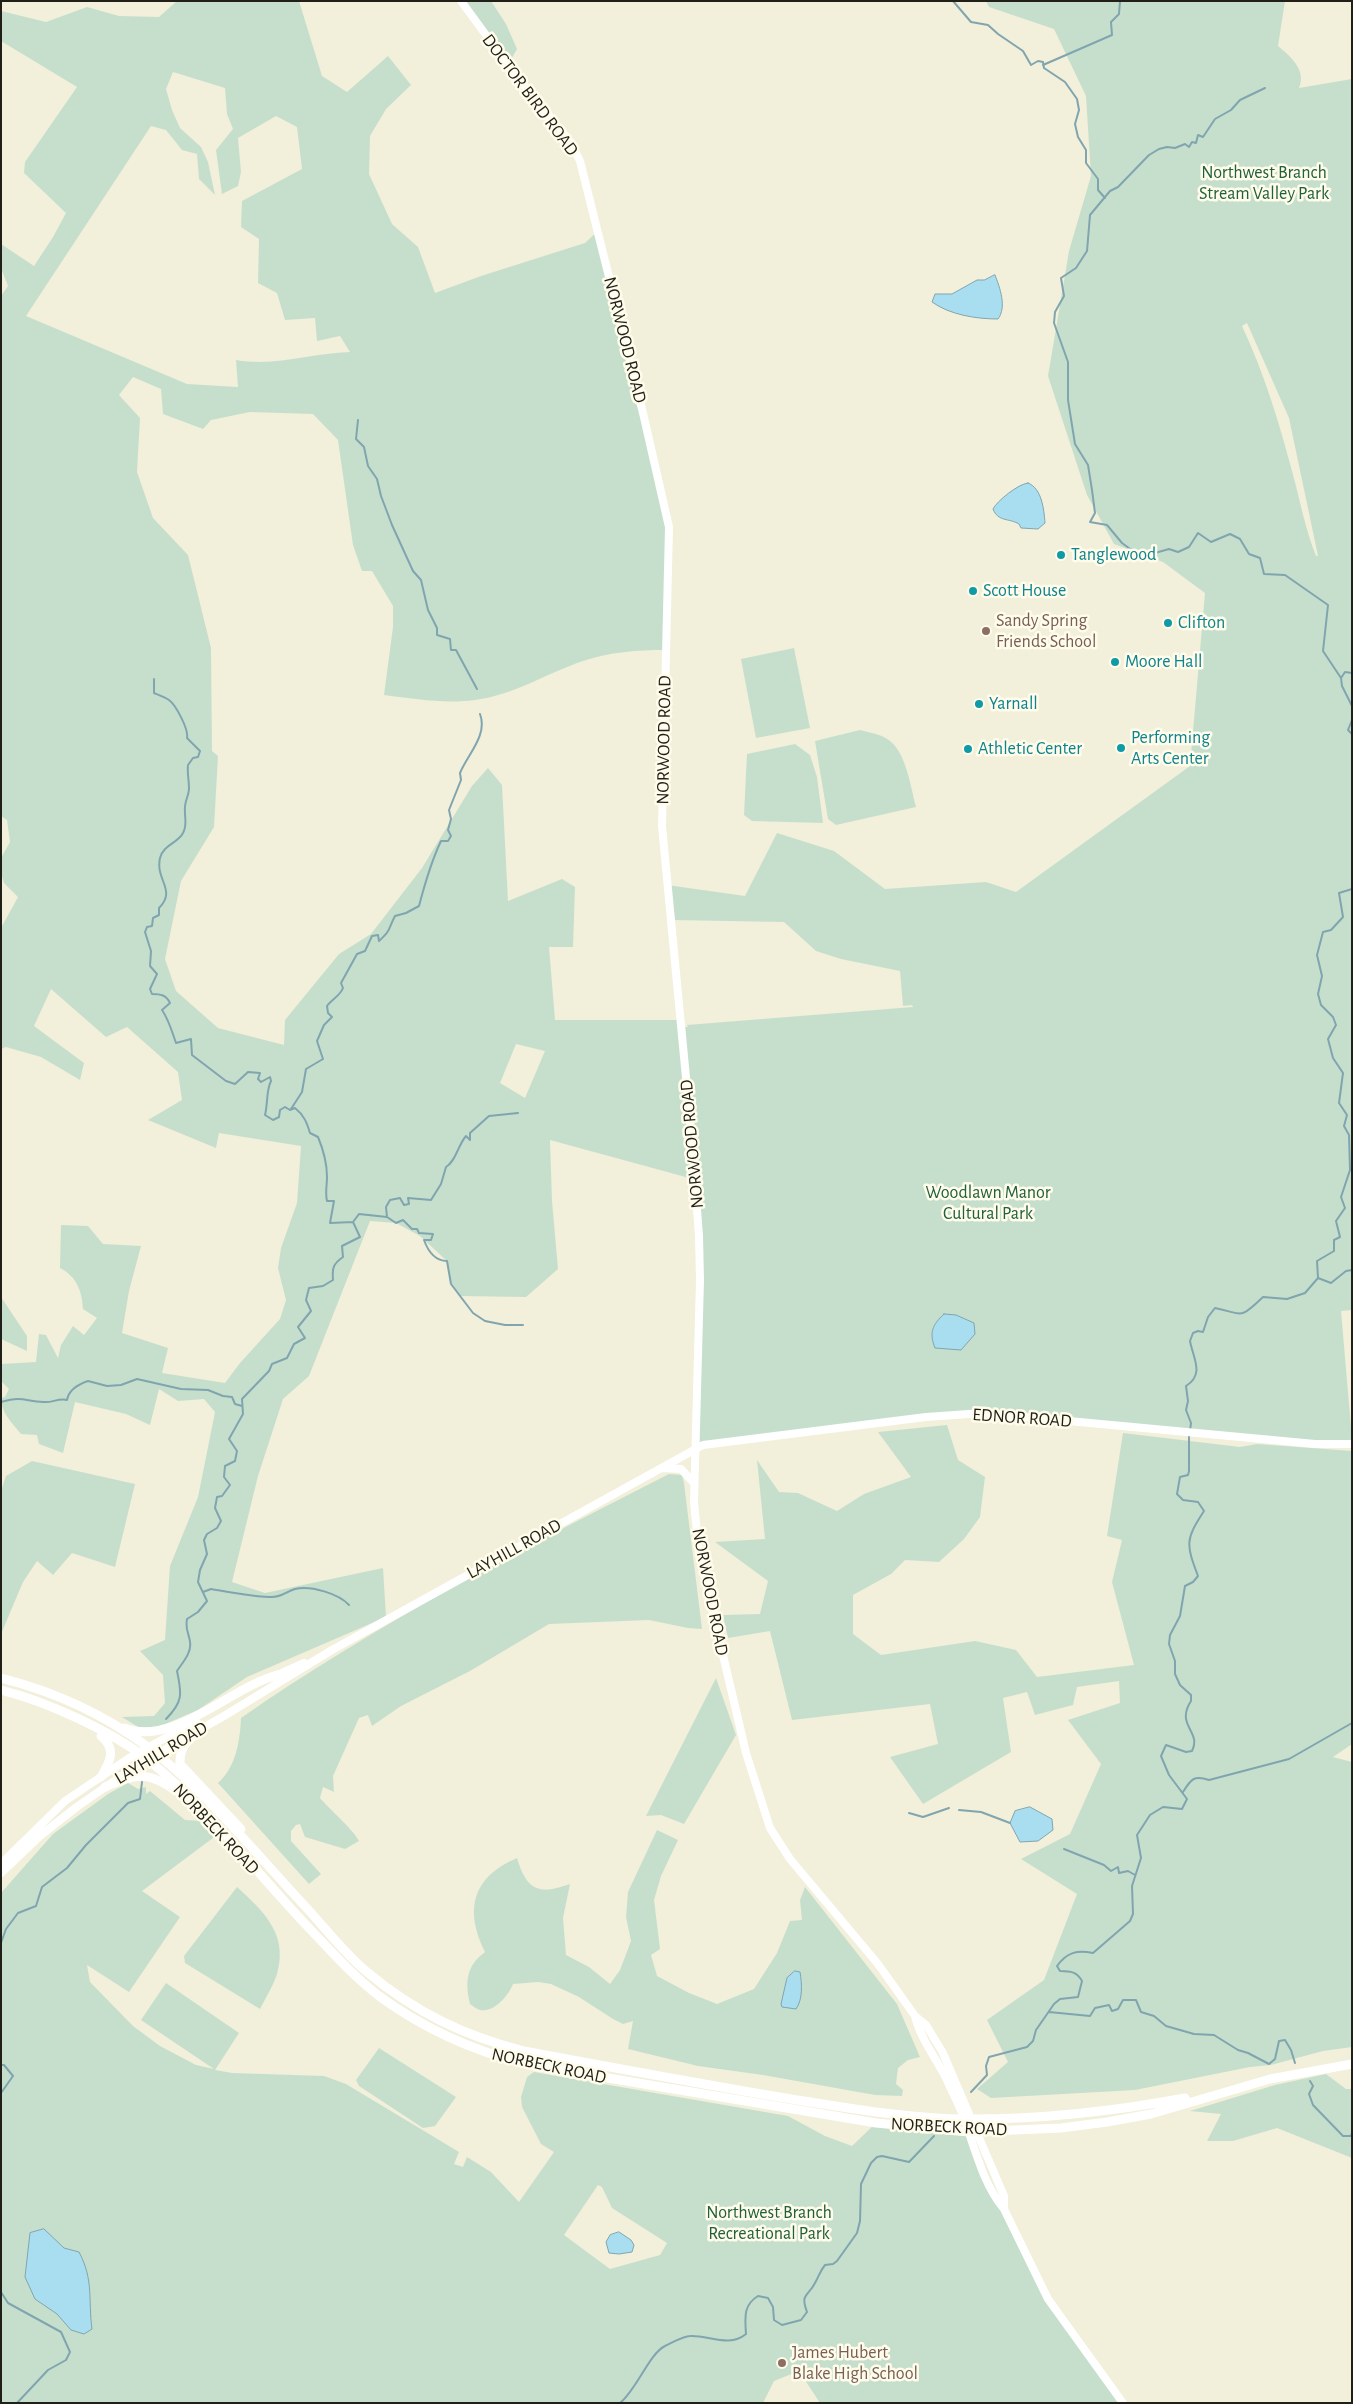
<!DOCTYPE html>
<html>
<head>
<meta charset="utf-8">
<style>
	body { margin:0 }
	#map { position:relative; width:1353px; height:2404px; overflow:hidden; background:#f2efda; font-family:"Alegreya Sans",sans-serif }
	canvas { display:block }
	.frame { position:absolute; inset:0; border:2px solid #201f18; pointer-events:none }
</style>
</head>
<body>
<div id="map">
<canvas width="1353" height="2404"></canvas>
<div class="frame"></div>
</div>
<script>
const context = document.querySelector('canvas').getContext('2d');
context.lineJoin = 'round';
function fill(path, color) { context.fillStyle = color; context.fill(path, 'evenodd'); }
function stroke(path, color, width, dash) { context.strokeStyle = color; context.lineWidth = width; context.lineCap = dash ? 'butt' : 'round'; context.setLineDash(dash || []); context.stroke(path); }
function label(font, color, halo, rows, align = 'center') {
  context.font = font + ' "Alegreya Sans",sans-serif'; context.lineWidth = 5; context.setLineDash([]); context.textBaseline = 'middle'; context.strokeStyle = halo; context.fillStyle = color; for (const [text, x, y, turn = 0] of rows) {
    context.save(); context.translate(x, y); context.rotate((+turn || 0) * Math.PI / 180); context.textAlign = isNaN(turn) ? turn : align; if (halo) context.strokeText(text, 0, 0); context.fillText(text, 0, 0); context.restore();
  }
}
const green = new Path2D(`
	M 177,1 L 299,1 L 322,76 L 347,92 L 388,56 L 411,85 L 386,109 L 370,136 L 369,174 L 392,224 L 418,247 L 435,293 L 481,276 L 585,243 L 601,228 L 602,243 L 669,527 L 666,650 C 637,650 610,652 583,661 C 547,673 514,695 475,700 C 445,704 415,699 384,695 L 393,627 L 393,606 L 372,571 L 362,571 L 353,545 L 338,440 L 313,414 L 250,412 L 211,420 L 203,429 L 163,414 L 161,389 L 133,377 L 119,395 L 140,418 L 137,472 L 153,518 L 188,555 L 211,648 L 212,751 L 218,756 L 214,827 L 181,881 L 165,959 L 176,991 L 218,1028 L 284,1045 L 285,1020 L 339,954 L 371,934 L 422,868 L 472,786 L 488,768 L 502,785 L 508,901 L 562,879 L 575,887 L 573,947 L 549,947 L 555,1020 L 681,1020 L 693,1179 L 550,1140 L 552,1201 L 558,1269 L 526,1297 L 460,1296 L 451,1284 L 447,1261 L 420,1236 L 396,1223 L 370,1221 L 309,1376 L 283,1399 L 258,1476 L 232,1582 L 265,1593 L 383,1568 L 386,1617 L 247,1677 L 198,1710 L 156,1728 L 138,1727 L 122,1717 L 154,1716 L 165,1703 L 163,1675 L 140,1651 L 165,1640 L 170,1566 L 198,1497 L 215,1412 L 204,1399 L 178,1401 L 159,1389 L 150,1425 L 126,1414 L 75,1402 L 63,1453 L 39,1444 L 37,1435 L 21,1434 C 11,1422 1,1412 1,1398 L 5,1397 L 9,1389 L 1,1381 L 1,1364 L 36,1362 L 39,1334 L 46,1335 L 58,1358 L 61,1345 L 73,1326 L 84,1335 L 97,1318 L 83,1309 C 82,1291 77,1277 60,1268 L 61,1225 L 88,1226 L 103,1244 L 141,1246 L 129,1291 L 122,1333 L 168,1348 L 162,1373 L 225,1383 L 240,1363 L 280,1319 L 286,1300 L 278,1268 L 281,1248 L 297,1203 L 301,1146 L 219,1133 L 216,1148 L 148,1120 L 182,1100 L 178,1072 L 127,1027 L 106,1037 L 51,989 L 34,1026 L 84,1063 L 80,1080 L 41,1057 L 6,1047 L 1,1049 L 1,928 L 18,897 L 4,883 L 1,873 L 1,858 L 10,842 L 7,820 L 1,816 L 1,296 L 8,286 L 1,268 L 1,244 L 34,266 L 53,237 L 66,213 L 24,173 L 25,162 L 77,87 L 1,41 L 1,11 L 46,22 L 87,7 L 119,16 L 159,17 ZM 173,72 L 225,88 L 227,114 L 233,129 L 216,150 L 222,194 L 238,186 L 241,172 L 238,138 L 276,116 L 297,127 L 302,169 L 242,201 L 241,227 L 259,239 L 258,283 L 277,293 L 285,320 L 315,318 L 317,341 L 340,336 L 350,352 C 310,353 276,367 236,360 L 238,387 L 187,384 L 26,316 L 151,126 L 166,130 L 182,150 L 197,154 L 199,179 L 215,195 L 208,162 L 201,147 L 180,128 L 172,110 L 166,89 ZM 516,1044 L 545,1051 L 525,1098 L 500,1083 Z
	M 461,1 L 491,1 L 506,24 L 517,49 L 508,65 Z
	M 986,1 L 1285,1 L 1278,46 C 1290,56 1307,70 1299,88 L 1352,79 L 1352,1310 L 1341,1311 L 1352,1439 L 1350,1441 L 1303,1443 L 983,1413 L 695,1448 L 700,1280 L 685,1027 L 688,1027 L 687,1025 L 913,1007 L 912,1005 L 903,1006 L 900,971 L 841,959 L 816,951 L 784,922 L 671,920 L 667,885 L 745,896 L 777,833 L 834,851 L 885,889 L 986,882 L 1016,892 L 1190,766 L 1205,593 L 1163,562 L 1114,544 L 1087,495 L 1048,376 L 1069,251 L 1091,176 L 1086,96 L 1054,29 L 989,7 ZM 1247,323 L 1289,418 L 1318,556 L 1316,556 C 1305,528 1300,500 1292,471 C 1279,422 1264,373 1242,326 Z
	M 794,648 L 810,728 L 756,738 L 741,659 Z
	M 860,730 C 870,733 882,734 890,741 C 906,753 911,788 916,807 L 836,825 L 828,819 L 815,741 Z
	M 795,744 L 810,755 L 817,777 L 823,823 L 752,821 L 744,815 L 747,754 Z
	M 1,1297 L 27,1336 L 27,1351 L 1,1339 Z
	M 947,1425 L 958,1460 L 985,1477 L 980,1517 L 964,1539 L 939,1562 L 905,1560 L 891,1574 L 853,1595 L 853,1634 L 881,1655 L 975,1641 L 1016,1650 L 1037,1677 L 1134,1665 L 1112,1582 L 1122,1540 L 1107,1536 L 1123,1433 L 1240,1447 L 1257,1444 L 1352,1451 L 1352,1744 L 1333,1757 L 1352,1762 L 1352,2047 L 1323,2051 L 1271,2065 L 1250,2067 L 1135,2090 L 991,2098 L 977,2089 L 1008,2062 L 987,2020 L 1044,1980 L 1077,1894 L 1021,1859 L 1070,1834 L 1101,1764 L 1068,1720 L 1120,1703 L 1119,1681 L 1077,1687 L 1073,1705 L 1035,1715 L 1027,1692 L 1003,1698 L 1011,1752 L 923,1804 L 890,1757 L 938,1744 L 930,1704 L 792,1720 L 770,1631 L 728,1638 L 723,1615 L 760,1614 L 768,1581 L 715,1542 L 765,1539 L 757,1460 L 779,1492 L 798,1493 L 837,1511 L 864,1494 L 911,1477 L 878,1432 Z
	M 32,1461 L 135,1484 L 115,1567 L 72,1553 L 53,1575 L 37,1561 L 23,1582 L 1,1634 L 1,1491 L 6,1476 Z
	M 669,1474 L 682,1475 L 684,1483 L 702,1629 L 688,1628 L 649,1620 L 549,1624 L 470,1671 L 401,1706 L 372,1726 L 368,1715 L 359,1718 L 333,1776 L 334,1792 L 323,1787 L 320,1798 C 330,1810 353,1829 359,1841 L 345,1849 L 305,1837 L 300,1824 L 296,1825 L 291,1831 L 291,1841 L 321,1874 L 309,1884 L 218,1783 C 236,1767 240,1741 241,1718 C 376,1624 523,1548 669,1474 Z
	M 716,1678 L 736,1735 L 684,1824 L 661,1815 L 646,1816 Z
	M 128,1783 L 138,1789 L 146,1787 L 146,1794 L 150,1791 L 185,1820 L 202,1821 L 221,1832 L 142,1891 L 180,1917 L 129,1992 L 87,1965 L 90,1982 L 133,2026 L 160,2046 L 196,2065 L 214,2069 L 141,2020 L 166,1983 L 239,2033 L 215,2070 L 232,2073 L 324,2076 L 346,2084 L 459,2152 L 454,2164 L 463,2167 L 467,2157 L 491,2172 L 519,2202 L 554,2152 L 541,2144 L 522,2107 L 521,2097 L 527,2077 L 534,2072 L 788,2116 L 825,2136 L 852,2146 L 876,2123 L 969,2132 L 1032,2270 L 1120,2403 L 820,2403 L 803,2377 L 794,2373 L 774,2381 L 763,2403 L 1,2403 L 1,1893 L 53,1834 L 108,1794 ZM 598,2185 L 602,2187 L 612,2208 L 667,2243 L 660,2255 L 610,2269 L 564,2235 Z
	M 657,1830 L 678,1840 L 661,1876 L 654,1900 L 660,1949 L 651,1955 L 657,1976 L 689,1993 L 717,2004 L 754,1989 L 777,1953 L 790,1921 L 802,1920 L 800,1900 L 805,1887 L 897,2004 L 920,2057 L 908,2060 L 898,2068 L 896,2084 L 903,2090 L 902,2096 L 875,2095 L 763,2075 L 698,2066 L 628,2049 L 633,2021 L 623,2024 L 613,2019 L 579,1997 L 551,1984 L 538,1982 L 513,1984 C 509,1995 494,2013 480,2010 C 477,2009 473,2006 470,2004 C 465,1982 466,1966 485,1952 C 464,1910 472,1877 517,1858 C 527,1891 539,1895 570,1884 L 563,1918 L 566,1955 L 589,1967 L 610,1984 L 620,1970 L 631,1941 L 626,1917 L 628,1892 Z
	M 237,1887 C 262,1910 287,1932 278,1970 C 275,1983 266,1997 260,2009 L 185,1963 L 184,1956 Z
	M 379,2048 L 456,2097 L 435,2126 L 423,2128 L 359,2086 L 356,2080 Z
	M 1326,2074 L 1346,2089 L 1352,2089 L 1352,2158 L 1277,2128 L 1233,2141 L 1207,2141 L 1221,2114 L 1190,2111 L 1275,2085 Z`);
const water = new Path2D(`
	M 995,275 C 1000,288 1007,307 998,319 C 977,319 950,315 932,302 L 935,294 L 952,294 L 977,280 L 984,280 Z
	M 1028,483 C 1042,488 1044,510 1045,523 L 1038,529 L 1021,528 L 1019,524 C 1009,518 998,522 993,509 C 997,501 1018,484 1028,483 Z
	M 944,1314 L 956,1315 L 974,1323 L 975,1334 L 961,1350 L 935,1348 C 929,1333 932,1325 944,1314 Z
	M 1030,1807 L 1052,1819 L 1053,1830 L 1038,1841 L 1020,1842 L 1010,1823 L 1015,1811 Z
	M 795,1971 L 800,1972 C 802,1984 803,1999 796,2009 L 782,2007 L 781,2004 L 787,1978 Z
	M 44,2229 L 64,2248 L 79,2252 C 94,2280 88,2300 92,2329 L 84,2334 L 71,2330 L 57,2314 L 35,2299 L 25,2277 L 30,2233 Z
	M 619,2232 L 631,2240 L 634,2245 L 632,2252 L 619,2254 L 609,2253 L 606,2242 L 610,2235 Z`);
const stream = new Path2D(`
	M 953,1 L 971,22 L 988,25 L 998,34 L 1023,51 L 1031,65 L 1038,61 L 1043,62 L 1044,68 L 1065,82 L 1077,99 L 1079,110 L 1075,124 L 1078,137 L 1086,150 L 1086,163 L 1098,179 L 1098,190 L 1105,198
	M 1043,65 L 1112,35 L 1111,22 L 1119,14 L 1120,1
	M 1265,88 L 1240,100 L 1231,110 L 1215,119 L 1203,137 L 1198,135 L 1196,143 L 1192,142 L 1189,147 L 1185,144 L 1175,148 L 1167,147 L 1159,149 L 1149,155 L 1118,187 L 1110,191 L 1090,215 L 1087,251 L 1076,268 L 1061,278 L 1064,296 L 1055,312 L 1054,323 L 1068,362 L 1068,400 L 1075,444 L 1088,465 L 1092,490 L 1095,513 L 1090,522 L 1107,525 L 1122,543 L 1141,557 L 1169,549 L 1178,552 L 1189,547 L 1198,533 L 1211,542 L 1230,534 L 1240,539 L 1249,554 L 1260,558 L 1264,574 L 1285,575 L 1328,605 L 1323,651 L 1341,678 L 1342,686 L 1352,706
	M 358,420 L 356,439 L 364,447 L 368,466 L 377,479 L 381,496 L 392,525 L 413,571 L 421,580 L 428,610 L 437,628 L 437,635 L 450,639 L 451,650 L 456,650 L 477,689
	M 1341,678 L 1345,672 L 1352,673
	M 154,679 L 154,693 C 159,695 165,697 169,700 C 176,705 189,730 187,738 L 200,751 L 198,757 L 193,758 L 188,765 C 187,773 189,780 189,788 C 189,795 185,801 185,807 C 184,817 188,824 183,833 C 178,843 163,845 160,858 C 155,880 177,890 159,908 L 159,915 L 153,918 L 152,926 L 147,927 L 145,932 L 151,951 L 150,966 L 157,974 L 150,989 L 152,994 C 161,994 166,995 170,1003 L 162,1010 C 169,1020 172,1032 176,1043 L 191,1039 L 192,1055 L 226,1081 L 235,1084 L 248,1072 L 260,1073 L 258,1079 L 261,1082 L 270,1077 L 271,1081 C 266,1091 268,1103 265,1115 L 273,1120 L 279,1117 L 280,1110 L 285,1107 L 290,1110 L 295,1108 C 304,1115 307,1123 310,1133 L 318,1137 C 323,1149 327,1164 327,1177 C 327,1185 325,1193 327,1201 L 334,1201 L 330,1223 L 353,1222 L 360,1237 L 342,1246 L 343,1257 C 333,1264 332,1268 333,1280 L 323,1286 L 309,1288 L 306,1300 L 311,1311 L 298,1327 L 305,1338 L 294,1344 L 287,1358 L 272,1364 L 269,1371 L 242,1399 L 243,1414 L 229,1439 L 237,1451 L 235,1461 L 225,1466 L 224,1477 L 230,1485 L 222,1496 L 217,1497 L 215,1508 L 221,1521 L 217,1528 L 207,1534 L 204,1540 L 207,1554 L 200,1570 L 198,1582 L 207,1601 L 198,1612 L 187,1619 C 185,1630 189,1633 190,1642 C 192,1653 182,1663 177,1671 C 182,1694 183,1702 166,1719
	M 1352,720 L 1348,730 L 1352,734
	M 291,1109 L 302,1092 L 306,1069 L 323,1059 L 317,1041 L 324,1025 L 332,1017 L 328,1013 L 327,1006 C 332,999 340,996 343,988 L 341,983 L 357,954 L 365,951 L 372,936 L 378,935 L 379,941 C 392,929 388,929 395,916 L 406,913 L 419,906 C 425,883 431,862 441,841 L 448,841 L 451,836 L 448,830 L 451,819 L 449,810 L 461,780 L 460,773 C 468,754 488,735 480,714
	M 387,1217 L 396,1223 L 403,1220 L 412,1229 L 417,1229 L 419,1233 L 433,1234 L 431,1240 L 424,1240 C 428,1251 435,1261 447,1261 L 451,1284 L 473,1313 L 485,1321 L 505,1325 L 523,1325
	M 353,1222 L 359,1214 L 387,1217 L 386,1207 L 390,1200 L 400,1198 L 404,1205 L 409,1204 L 408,1198 L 431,1200 L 441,1184 L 446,1167 C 456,1161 458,1145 466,1136 L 470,1140 L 470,1133 L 489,1116 L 518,1113
	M 1318,1278 L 1331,1283 L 1346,1271 L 1352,1270
	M 1,1402 C 24,1396 23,1401 44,1402 C 52,1403 58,1398 67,1400 C 69,1389 79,1384 88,1381 L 107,1386 L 121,1385 L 137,1379 L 181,1389 L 208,1390 L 223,1396 L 232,1397 L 235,1404 L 242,1406
	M 1190,1431 L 1191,1423 L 1186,1410 L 1188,1401 L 1186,1386 C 1205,1374 1193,1358 1190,1341 L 1193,1333 L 1198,1331 L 1203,1332 L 1208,1317 L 1215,1308 C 1244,1314 1239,1320 1263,1297 L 1287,1299 L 1305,1293 L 1318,1278 L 1317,1261 L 1334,1251 L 1334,1240 L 1340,1237 L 1336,1221 L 1345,1208 L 1341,1197 L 1350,1170 L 1349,1135 L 1344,1126 L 1347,1115 L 1339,1103 L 1343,1073 L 1333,1058 L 1328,1039 L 1336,1025 L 1333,1017 L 1321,1005 L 1318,994 L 1322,976 L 1317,955 L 1323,932 L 1331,930 L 1343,917 L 1339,893 L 1352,889
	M 203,1592 L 211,1589 C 230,1592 250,1596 269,1597 C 281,1598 285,1592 295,1589 C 311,1585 339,1594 349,1605
	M 1183,1792 C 1191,1779 1194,1775 1209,1780 L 1289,1759 L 1352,1723
	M 959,1810 L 981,1812 L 1010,1823
	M 909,1813 L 923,1817 L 949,1808
	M 1064,1849 L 1104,1865 L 1111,1871 L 1118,1867 L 1119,1873 L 1128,1871 L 1135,1875
	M 1,1943 L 6,1929 L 18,1913 L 36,1906 L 42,1887 L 67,1868 L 86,1845 L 128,1803 L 140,1799 L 142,1782
	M 1049,2012 L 1090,2016 L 1095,2008 L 1109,2005 L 1112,2011 L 1118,2009 L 1123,2000 L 1136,2000 L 1141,2012 L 1154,2016 L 1166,2026 L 1194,2034 L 1214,2035 L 1238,2050 L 1248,2053 L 1269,2064 L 1275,2059 L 1279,2041 L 1285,2040 L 1291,2050 L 1295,2063
	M 1,2065 L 4,2065 L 13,2076 L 1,2093
	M 1310,2081 L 1313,2086 L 1309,2094 L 1313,2105 L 1343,2136 L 1351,2136 L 1352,2133
	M 971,2092 L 987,2075 L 986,2066 L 989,2057 L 1027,2047 L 1033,2041 L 1036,2030 L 1054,2004 L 1060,1999 L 1078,1997 L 1082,1981 C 1077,1972 1071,1971 1060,1971 L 1057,1966 C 1067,1952 1077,1950 1093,1953 L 1130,1921 L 1133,1914 L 1132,1886 L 1141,1858 L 1137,1835 L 1150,1815 L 1163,1807 L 1182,1809 L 1187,1799 L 1169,1775 L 1161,1756 L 1166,1745 L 1186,1752 L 1192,1751 C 1202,1731 1175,1726 1191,1701 L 1191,1695 L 1180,1685 L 1175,1674 L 1175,1661 L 1169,1644 L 1170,1635 L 1180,1616 L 1185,1586 L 1193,1582 L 1198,1576 C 1186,1544 1185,1540 1204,1511 L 1198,1502 L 1183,1500 L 1177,1494 L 1180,1477 L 1188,1475 L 1189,1471 L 1189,1436
	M 1,2292 L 8,2303 L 61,2332 L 70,2352 L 66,2360 L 48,2370 L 17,2403
	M 620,2403 C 637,2389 649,2354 665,2346 C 672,2343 683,2336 690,2336 C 709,2335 729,2348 746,2334 C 745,2318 743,2305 758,2296 L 768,2298 L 773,2307 L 774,2320 L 782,2325 L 801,2320 L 807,2312 C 800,2293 808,2297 815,2283 C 819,2276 820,2271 825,2265 L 833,2264 L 837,2261 L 857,2233 L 860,2221 L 861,2184 L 871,2163 L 877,2157 L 882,2156 L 909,2162 L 934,2136`);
const secondary = new Path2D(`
	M 461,1 L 508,65 L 571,143 L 580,161 L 643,413 L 669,527 L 662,826 L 691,1130 L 699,1236 L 700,1280 L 694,1502 L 699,1553 L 746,1753 L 770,1828 L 790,1859 L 878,1964 L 915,2016 L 926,2025 L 943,2053 L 1004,2196 L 1004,2209
	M 662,1468 L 681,1469 L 694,1483
	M 273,1677 L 304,1663
	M 1,1864 L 65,1801 L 129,1758 L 196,1721
	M 1,1873 L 41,1835 L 78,1806 L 139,1764 L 224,1716 L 332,1650 L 703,1445 L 926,1417 L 983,1413 L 1315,1444 L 1352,1444
	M 915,2016 C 920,2038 936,2058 946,2078 C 952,2092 960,2106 965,2121 C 975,2150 984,2185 1004,2209 L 1048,2299 L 1123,2403`);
const primary = new Path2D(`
	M 1,1678 C 53,1691 105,1715 148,1747 C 203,1789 255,1852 302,1903 C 323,1925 343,1952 367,1972 C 415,2012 464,2036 524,2051 C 615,2068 706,2085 797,2100 C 850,2108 905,2118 959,2119 C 1035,2120 1110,2112 1185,2098
	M 1,1690 C 46,1701 111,1731 147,1759 C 208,1808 255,1871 309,1928 C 331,1951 353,1976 379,1996 C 424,2029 471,2050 525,2064 L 876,2123 L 969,2132 L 1061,2128 L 1107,2122 L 1151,2114 L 1270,2079 L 1352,2064
	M 124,1728 C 173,1747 230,1688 277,1675
	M 203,1728 C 190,1738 179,1746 180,1764 L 241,1829
	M 101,1736 C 117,1749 110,1762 101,1777
	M 105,1787 C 135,1774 147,1770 176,1791`);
const markers = [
	[1061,555,5,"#0f9aa8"],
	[973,591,5,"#0f9aa8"],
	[1168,623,5,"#0f9aa8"],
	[986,631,5,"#8d6e63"],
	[1115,662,5,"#0f9aa8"],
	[979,704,5,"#0f9aa8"],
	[1121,748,5,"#0f9aa8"],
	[968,749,5,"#0f9aa8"],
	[782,2363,5,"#8d6e63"]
];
const streetNames = [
	["DOCTOR BIRD ROAD",530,95,53],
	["NORWOOD ROAD",625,340,76],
	["NORWOOD ROAD",664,740,-89],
	["NORWOOD ROAD",692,1144,-95],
	["EDNOR ROAD",1022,1418,4],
	["LAYHILL ROAD",514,1549,-29],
	["NORWOOD ROAD",710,1592,79],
	["LAYHILL ROAD",161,1753,-31],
	["NORBECK ROAD",216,1829,47],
	["NORBECK ROAD",549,2066,12],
	["NORBECK ROAD",949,2127,3]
];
const parkNames = [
	["Northwest Branch",1264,173],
	["Stream Valley Park",1264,194],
	["Woodlawn Manor",988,1193],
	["Cultural Park",988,1214],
	["Northwest Branch",769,2213],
	["Recreational Park",769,2234]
];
const cultureNames = [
	["Tanglewood",1071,555],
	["Scott House",983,591],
	["Clifton",1178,623],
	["Moore Hall",1125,662],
	["Yarnall",989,704],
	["Performing",1131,738],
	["Arts Center",1131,759],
	["Athletic Center",978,749]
];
const educationNames = [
	["Sandy Spring",996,621],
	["Friends School",996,642],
	["James Hubert",792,2353],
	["Blake High School",792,2374]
];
fill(green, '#c6dfcd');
fill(water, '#a9def0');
stroke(water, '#80a5af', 1);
stroke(stream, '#80a5af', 2);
stroke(secondary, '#fff', 8);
stroke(primary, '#fff', 9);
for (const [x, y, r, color] of markers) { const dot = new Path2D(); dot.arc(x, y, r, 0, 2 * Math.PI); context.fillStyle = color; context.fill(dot); stroke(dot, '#fffceb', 2); }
label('18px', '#201f18', '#fffceb', streetNames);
label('18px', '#20603b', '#fffceb', parkNames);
label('18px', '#0d838f', '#fffceb', cultureNames, 'left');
label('18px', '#785e54', '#fffceb', educationNames, 'left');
</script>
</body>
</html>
